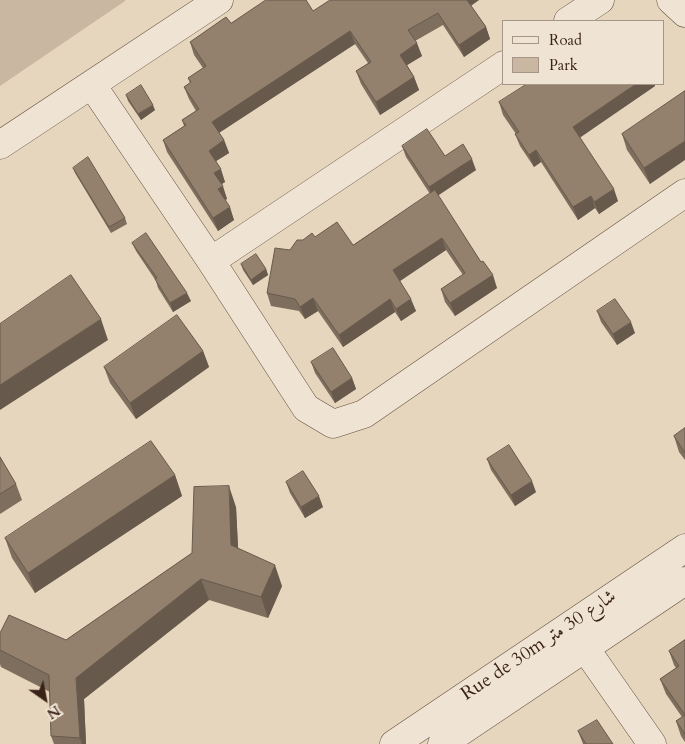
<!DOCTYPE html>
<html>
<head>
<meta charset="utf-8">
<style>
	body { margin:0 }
	#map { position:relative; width:685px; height:744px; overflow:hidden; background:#e6d6bd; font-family:Cardo,serif }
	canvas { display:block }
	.legend { position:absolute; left:502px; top:20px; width:162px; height:65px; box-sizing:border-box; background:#efe4d4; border:1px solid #a79688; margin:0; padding:6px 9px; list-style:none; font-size:15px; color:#3a2217 }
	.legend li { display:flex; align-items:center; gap:10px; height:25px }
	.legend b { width:25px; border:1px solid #a79688 }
	.north { position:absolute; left:20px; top:674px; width:50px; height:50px; -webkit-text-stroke:4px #efe4d4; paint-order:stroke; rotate:147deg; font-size:14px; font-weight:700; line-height:20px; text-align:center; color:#3a2217 }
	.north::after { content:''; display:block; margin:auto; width:18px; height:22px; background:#3a2217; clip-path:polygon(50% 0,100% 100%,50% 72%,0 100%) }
</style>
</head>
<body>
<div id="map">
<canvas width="685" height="744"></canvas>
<ul class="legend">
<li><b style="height:6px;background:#efe4d4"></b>Road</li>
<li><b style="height:14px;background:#c9b7a1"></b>Park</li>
</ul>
<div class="north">N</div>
</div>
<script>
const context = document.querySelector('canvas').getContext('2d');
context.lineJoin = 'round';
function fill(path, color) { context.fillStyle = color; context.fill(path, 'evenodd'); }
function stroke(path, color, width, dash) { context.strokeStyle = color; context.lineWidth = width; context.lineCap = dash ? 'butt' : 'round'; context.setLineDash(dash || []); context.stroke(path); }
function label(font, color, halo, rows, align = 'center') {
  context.font = font + ' Cardo,Amiri,serif'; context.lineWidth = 5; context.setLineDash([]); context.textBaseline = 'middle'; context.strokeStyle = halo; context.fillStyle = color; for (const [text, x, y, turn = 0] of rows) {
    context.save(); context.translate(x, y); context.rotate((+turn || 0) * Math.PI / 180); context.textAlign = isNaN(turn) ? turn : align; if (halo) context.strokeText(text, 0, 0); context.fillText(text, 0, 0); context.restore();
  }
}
const green = new Path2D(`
	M 0,0 L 125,0 L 125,1 L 0,86 Z`);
const minor = new Path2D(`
	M 671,0 L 685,13
	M 568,21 L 600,0
	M 92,85 L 211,261 L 306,408 L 333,424 L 364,414 L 685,193
	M 0,145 L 219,0
	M 211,261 L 504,65
	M 585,648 L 652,744
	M 394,744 L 685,548
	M 442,744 L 685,581`);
const wall = new Path2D(`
	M 479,0 L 471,6 L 486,27 L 490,39 L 464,57 L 443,25 L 415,41 L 422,56 L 407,65 L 414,77 L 419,90 L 380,115 L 361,84 L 356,71 L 368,63 L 355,44 L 219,133 L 224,140 L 229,153 L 216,161 L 225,182 L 221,184 L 227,199 L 225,200 L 234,220 L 218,231 L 167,152 L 163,140 L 184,126 L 182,120 L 196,111 L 189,99 L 184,87 L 190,83 L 188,78 L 203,68 L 194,55 L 190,42 L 231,23 L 313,11 Z
	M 655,86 L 580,137 L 618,201 L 599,214 L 595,208 L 578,220 L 541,162 L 534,167 L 520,146 L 515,134 L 516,134 L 503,115 L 499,102 Z
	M 685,91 L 650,184 L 627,150 L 622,134 Z
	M 126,95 L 155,110 L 141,120 L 128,101 Z
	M 402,146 L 445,156 L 476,170 L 438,195 L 497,288 L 455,316 L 445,302 L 441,289 L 463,275 L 446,250 L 400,281 L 416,311 L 401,321 L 395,312 L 343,347 L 318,311 L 305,319 L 299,311 L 271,306 L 267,293 L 290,250 L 303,240 L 315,237 L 353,245 L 430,194 L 406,157 Z
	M 73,168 L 125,218 L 127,224 L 111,233 L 75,173 Z
	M 132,243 L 191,301 L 173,312 L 158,288 L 156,281 L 136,251 Z
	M 241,264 L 266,269 L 268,275 L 253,285 L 243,270 Z
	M 597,311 L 635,333 L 617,345 L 601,322 Z
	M 203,351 L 209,367 L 136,419 L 110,383 L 104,367 Z
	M 311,362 L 352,378 L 356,389 L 335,403 L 315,373 Z
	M 685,428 L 685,460 L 679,452 L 674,436 Z
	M 0,457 L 16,484 L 22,500 L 0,514 Z
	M 487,459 L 536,492 L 515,506 L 491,470 Z
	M 175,475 L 182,496 L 35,593 L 12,558 L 5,538 Z
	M 286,482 L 323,507 L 305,518 L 290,493 Z
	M 236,507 L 238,548 L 282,586 L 268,618 L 209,600 L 84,699 L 86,744 L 54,744 L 51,736 L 50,692 L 1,667 L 0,664 L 0,633 L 66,640 L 192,553 Z
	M 685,640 L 685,742 L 681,736 L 676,721 L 682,717 L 666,694 L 660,679 L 676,668 L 674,665 L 669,651 Z
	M 578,731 L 613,744 L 583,744 Z`);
const shadedWall = new Path2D(`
	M 466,0 L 479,0 L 468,7 Z
	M 486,27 L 490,39 L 464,57 L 459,45 Z
	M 350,31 L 355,44 L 217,134 L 212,122 Z
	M 417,43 L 422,56 L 404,67 L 400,55 Z
	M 414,77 L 419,90 L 380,115 L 376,102 Z
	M 636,84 L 655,84 L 655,86 L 578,139 L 573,127 Z
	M 153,105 L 155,110 L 141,120 L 138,114 Z
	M 224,140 L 229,153 L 213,163 L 209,151 Z
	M 685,141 L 685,160 L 650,184 L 644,168 Z
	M 536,150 L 541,162 L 534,167 L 529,155 Z
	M 472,159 L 476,170 L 433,199 L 429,187 Z
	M 221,169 L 225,182 L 219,186 L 214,173 Z
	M 223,186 L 227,199 L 223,201 L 218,189 Z
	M 614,189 L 618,201 L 599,214 L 594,202 Z
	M 591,196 L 595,208 L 578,220 L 573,207 Z
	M 230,207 L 234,220 L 218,231 L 213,218 Z
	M 442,238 L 446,250 L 397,283 L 393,270 Z
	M 266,269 L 268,275 L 253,285 L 251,280 Z
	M 493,275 L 497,288 L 455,316 L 450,303 Z
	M 187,293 L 191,301 L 173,312 L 170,303 Z
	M 313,298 L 318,311 L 305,319 L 300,307 Z
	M 390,299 L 395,312 L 343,347 L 339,335 Z
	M 411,299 L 416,311 L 401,321 L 396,309 Z
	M 101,319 L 108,340 L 0,410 L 0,385 Z
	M 631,322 L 635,333 L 617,345 L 613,334 Z
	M 203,351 L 209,367 L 136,419 L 130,403 Z
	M 352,378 L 356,389 L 335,403 L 331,392 Z
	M 175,475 L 182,496 L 35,593 L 28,573 Z
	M 532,481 L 536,492 L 515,506 L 511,495 Z
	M 229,486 L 236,507 L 239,566 L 231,545 Z
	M 319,496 L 323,507 L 305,518 L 301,507 Z
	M 275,565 L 282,586 L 268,618 L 261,597 Z
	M 201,579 L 209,600 L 84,699 L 86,744 L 82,744 L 80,738 L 76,678 Z`);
const building = new Path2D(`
	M 266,0 L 306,0 L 313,11 L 330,0 L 467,0 L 486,27 L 459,45 L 438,13 L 408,30 L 417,43 L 400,55 L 414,77 L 376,102 L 356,71 L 371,62 L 350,31 L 212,122 L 224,140 L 209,151 L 221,169 L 214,173 L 223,186 L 218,189 L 230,207 L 213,218 L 163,140 L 186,125 L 182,120 L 199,109 L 184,87 L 191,82 L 188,78 L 206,66 L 190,42 L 226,17 L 231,23 Z
	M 527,84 L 636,84 L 573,127 L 614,189 L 594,202 L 591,196 L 573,207 L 536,150 L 529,155 L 515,134 L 519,132 L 499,102 Z
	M 141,85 L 153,105 L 138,114 L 126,95 Z
	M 685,91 L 685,141 L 644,168 L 622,134 Z
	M 427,129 L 445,156 L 463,144 L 472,159 L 429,187 L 402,146 Z
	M 88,157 L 125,218 L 109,227 L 73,168 Z
	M 435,190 L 481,262 L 483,261 L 493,275 L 450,303 L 441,289 L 465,273 L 442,238 L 393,270 L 411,299 L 396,309 L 390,299 L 339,335 L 313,298 L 300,307 L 295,299 L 267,293 L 275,248 L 290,250 L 297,240 L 303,240 L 312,233 L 315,237 L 337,222 L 353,245 Z
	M 146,233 L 187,293 L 170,303 L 155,279 L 157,278 L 132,243 Z
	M 256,254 L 266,269 L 251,280 L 241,264 Z
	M 71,275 L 101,319 L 0,385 L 0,324 Z
	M 615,299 L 631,322 L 613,334 L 597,311 Z
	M 177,315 L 203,351 L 130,403 L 104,367 Z
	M 333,348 L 352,378 L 331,392 L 311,362 Z
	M 685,428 L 685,453 L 674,436 Z
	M 151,441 L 175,475 L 28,573 L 5,538 Z
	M 509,445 L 532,481 L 511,495 L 487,459 Z
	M 0,457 L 16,484 L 0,494 Z
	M 303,471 L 319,496 L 301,507 L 286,482 Z
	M 229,486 L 231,545 L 275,565 L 261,597 L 201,579 L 76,678 L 80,738 L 51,736 L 49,675 L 0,650 L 0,633 L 9,615 L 66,640 L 192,553 L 194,487 Z
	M 685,640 L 685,734 L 676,721 L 685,715 L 660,679 L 679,666 L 669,651 Z
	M 597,720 L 613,744 L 586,744 L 578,731 Z`);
const streetNames = [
	["Rue de 30m شارع 30 متر",539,646,-34]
];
fill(green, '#c9b7a1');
stroke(minor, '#654f40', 29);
stroke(minor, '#efe4d4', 28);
fill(wall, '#7e6e5e');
fill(shadedWall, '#675a4c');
fill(building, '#93806d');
stroke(building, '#675a4c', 1);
label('19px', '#3a2217', '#efe4d4', streetNames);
</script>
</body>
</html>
